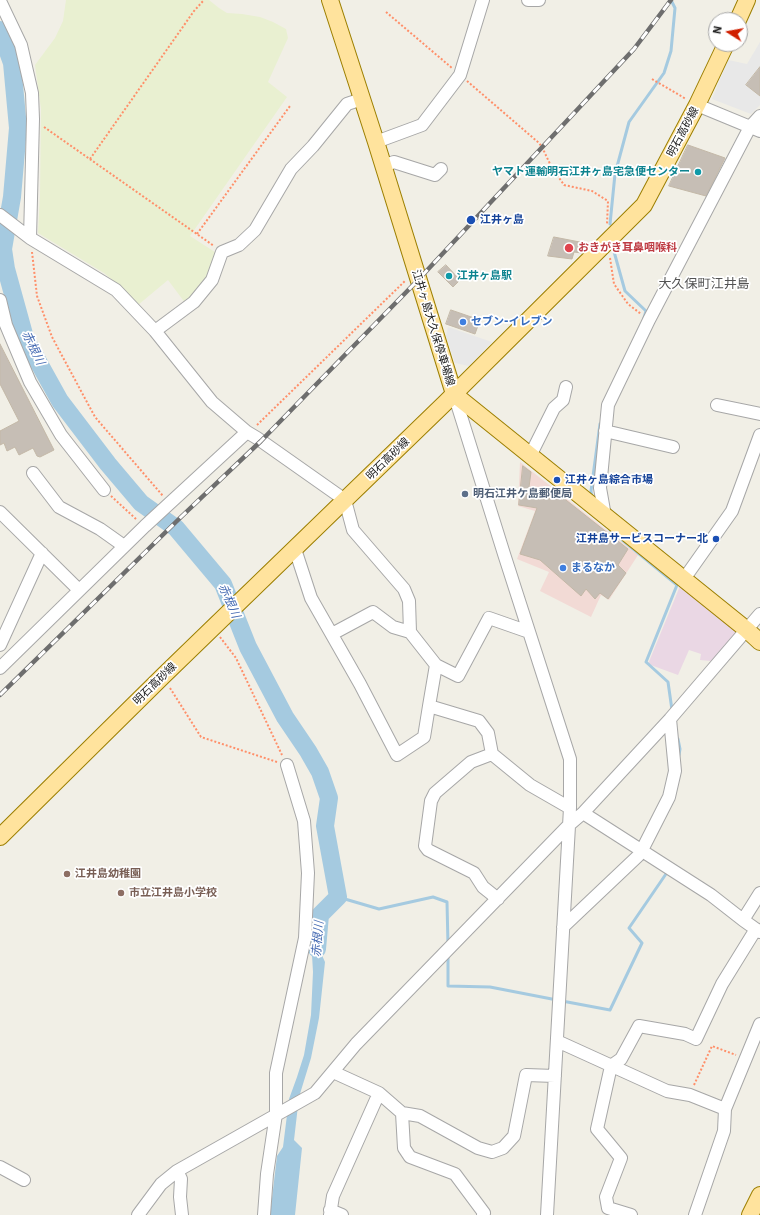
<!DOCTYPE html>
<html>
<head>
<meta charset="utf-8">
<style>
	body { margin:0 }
	#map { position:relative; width:760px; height:1215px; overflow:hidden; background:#f1efe6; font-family:"IBM Plex Sans",sans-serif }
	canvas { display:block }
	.north { position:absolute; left:708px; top:12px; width:40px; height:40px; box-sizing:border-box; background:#fff; border:1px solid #a6a6a6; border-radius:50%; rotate:281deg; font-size:11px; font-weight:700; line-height:16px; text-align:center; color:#202020 }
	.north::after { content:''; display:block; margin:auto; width:14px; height:18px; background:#d01f00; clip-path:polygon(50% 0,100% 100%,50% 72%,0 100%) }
</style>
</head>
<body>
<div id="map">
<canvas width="760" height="1215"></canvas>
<div class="north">N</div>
</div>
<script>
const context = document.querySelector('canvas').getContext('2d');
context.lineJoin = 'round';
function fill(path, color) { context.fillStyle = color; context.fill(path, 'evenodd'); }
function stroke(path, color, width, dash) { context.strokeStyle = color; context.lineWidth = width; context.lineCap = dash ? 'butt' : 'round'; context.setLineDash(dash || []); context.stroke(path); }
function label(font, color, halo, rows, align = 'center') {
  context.font = font + ' "IBM Plex Sans","Noto Sans JP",sans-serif'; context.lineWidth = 3.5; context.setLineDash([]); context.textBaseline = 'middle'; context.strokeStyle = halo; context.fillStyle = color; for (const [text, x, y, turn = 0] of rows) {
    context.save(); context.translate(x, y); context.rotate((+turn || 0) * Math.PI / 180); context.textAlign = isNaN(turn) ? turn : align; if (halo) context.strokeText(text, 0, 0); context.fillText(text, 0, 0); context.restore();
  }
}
const commercial = new Path2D(`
	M 520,462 L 638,555 L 609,600 L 601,595 L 591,617 L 540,591 L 549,572 L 517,559 L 535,511 L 518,506 Z`);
const industrial = new Path2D(`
	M 680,586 L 738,633 L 711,661 L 700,660 L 701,654 L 689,650 L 678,675 L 648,664 Z`);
const farmland = new Path2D(`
	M 66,0 L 209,0 L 219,8 L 227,13 L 242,14 L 260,17 L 273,22 L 286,29 L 288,38 L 268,82 L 287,97 L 190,236 L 218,254 L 211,276 L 186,304 L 168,280 L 138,305 L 120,286 L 104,273 L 38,233 L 40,195 L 41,109 L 35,65 L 55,38 L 63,21 Z`);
const parking = new Path2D(`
	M 760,42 L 760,67 L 746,85 L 760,95 L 760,105 L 751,114 L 712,99 L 728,60 L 747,64 Z
	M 448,327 L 492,342 L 469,366 L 455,363 L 446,336 Z`);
const water = new Path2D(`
	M 319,924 L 320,951 L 325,962 L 319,1018 L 311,1058 L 299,1097 L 294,1140 L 302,1148 L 295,1215 L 270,1215 L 277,1156 L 283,1147 L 289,1099 L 297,1077 L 304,1055 L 311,1015 L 313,972 L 312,955 Z`);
const stream = new Path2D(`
	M 610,224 L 615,174 L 629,122 L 664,73 L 671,51 L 675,8 L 671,0
	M 613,248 L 625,291 L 646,311 L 644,318
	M 592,498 L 591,491 L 600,424
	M 610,530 L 677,585 L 646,662 L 668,682 L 672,710
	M 678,739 L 680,749 L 679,755
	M 338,897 L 379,909 L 433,897 L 447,902 L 448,945
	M 448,956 L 448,986 L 490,987 L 557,1000
	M 562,1001 L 610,1010 L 642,943 L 629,928 L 668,871`);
const river = new Path2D(`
	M 0,30 L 12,63 L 18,128 L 12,197 L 3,249 L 6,269 L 25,338 L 60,401 L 108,464 L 141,503 L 176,528 L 223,584 L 248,647 L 285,717 L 308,751 L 320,772 L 329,798 L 325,826 L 338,897 L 320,915 L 317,949`);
const building = new Path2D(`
	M 760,67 L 760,96 L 746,85 Z
	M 688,145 L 725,158 L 706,196 L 669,186 Z
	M 554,237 L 590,244 L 582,253 L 574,252 L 572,259 L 548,256 Z
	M 446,265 L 460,280 L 453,287 L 438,272 Z
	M 451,310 L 480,320 L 475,334 L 446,324 Z
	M 0,344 L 54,450 L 40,457 L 37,456 L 33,448 L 19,455 L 15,447 L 7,451 L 4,443 L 0,445 L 0,431 L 19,421 L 0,384 Z
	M 523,466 L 531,472 L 529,487 L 554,498 L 557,493 L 628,549 L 618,565 L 626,573 L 608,599 L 600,593 L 595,599 L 586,589 L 581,596 L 540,560 L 520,554 L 537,508 L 519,505 Z`);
const path = new Path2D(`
	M 386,12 L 452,68
	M 652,79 L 686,99
	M 467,81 L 539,143 L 542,147 L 551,166 L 564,185 L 592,191 L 608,201 L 607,224
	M 44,127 L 214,246
	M 90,159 L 194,11 L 204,0
	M 197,234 L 290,106
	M 32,252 L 37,296 L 52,337 L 95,417 L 163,496
	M 610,258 L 614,284 L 628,304 L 641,314
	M 257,425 L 406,280
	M 111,496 L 136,519
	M 220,637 L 236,658 L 282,755
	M 170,688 L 201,737 L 277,762
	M 694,1085 L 712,1046 L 736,1055`);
const minor = new Path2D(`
	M 528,0 L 539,0
	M 0,1 L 21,45 L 32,93 L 33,119 L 30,238
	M 697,105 L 760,131
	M 376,142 L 422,125 L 460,75 L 483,0
	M 383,166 L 394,162 L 435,175 L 441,169
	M 0,215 L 30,238 L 116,290 L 155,331 L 212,402 L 247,432 L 257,438 L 345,500 L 353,530 L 404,589 L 409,601 L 410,632 L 436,665 L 429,706 L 479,721 L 488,733 L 492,754 L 530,785 L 570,808
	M 0,300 L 6,325 L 30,382 L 61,435 L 104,490
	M 155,331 L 194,302 L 212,280 L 222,252 L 239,245 L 255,230 L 291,169 L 313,146 L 347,104 L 362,99
	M 454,394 L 504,554 L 570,759 L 570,808 L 547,1215
	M 717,405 L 760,414
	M 605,431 L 673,447
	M 530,456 L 554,408 L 563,400 L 566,387
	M 33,473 L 59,507 L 100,529 L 124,546
	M 0,512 L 79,590
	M 605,516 L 600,488 L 608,405 L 649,320 L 750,127 L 760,116
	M 295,549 L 311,598 L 360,684 L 397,755 L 424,737 L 429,706
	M 684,579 L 732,511 L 760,435
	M 332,634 L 373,612 L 393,627 L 410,632
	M 0,645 L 42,553
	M 436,665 L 458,676 L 489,618 L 529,632
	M 0,668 L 145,526 L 247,432
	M 492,754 L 471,762 L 435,793 L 431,801 L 425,846 L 428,850 L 474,873 L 483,887 L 498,899
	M 583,813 L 711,895 L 743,920 L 760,932
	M 743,920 L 760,893
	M 563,927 L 638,856 L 642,850 L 669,797 L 675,771 L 670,719
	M 557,1041 L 667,1091 L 690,1095 L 725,1109
	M 379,1093 L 402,1113 L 420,1116 L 478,1148 L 492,1152 L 503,1148 L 514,1136 L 526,1075 L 555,1076
	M 402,1113 L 404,1148 L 410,1157 L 455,1174 L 484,1213 L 483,1215
	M 0,1167 L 24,1180
	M 177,1171 L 181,1179 L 180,1197 L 182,1215
	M 330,1210 L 342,1215
	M 138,1215 L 161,1184 L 177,1171 L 315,1093 L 356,1044 L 569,825 L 583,813 L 670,719 L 760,614
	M 264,1215 L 267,1174 L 276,1114 L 276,1073 L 305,938 L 308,873 L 304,821 L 287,765
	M 330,1215 L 333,1196 L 379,1093 L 333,1072
	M 631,1215 L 608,1208 L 606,1197 L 621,1158 L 597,1129 L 611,1066 L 621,1059 L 639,1026 L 685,1034 L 696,1039 L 722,984 L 756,929
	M 695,1215 L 724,1131 L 725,1109 L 760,1024`);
const major = new Path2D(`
	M 330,0 L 376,142 L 454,394 L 747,630 L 760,642
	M 738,20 L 747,0
	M 0,837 L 162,677 L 445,403 L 644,205 L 697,105 L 726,44
	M 750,1215 L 760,1195`);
const rail = new Path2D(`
	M 0,695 L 181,517 L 261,441 L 418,280 L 634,49 L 671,0`);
const markers = [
	[698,172,4,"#0f9aa8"],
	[471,220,5,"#1a4fb4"],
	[569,248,5,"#e0444e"],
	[449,276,4,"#0f9aa8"],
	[463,322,4,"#3f7fe0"],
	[557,480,4,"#1a4fb4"],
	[465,494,4,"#5c6f8a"],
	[716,539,4,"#1a4fb4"],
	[563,568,4,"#3f7fe0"],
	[67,874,4,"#8d6e63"],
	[121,893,4,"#8d6e63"]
];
const streetNames = [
	["明石高砂線",683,132,-62],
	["江井ヶ島大久保停車場線",433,328,73],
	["明石高砂線",388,459,-44],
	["明石高砂線",155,684,-44]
];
const cultureNames = [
	["ヤマト運輸明石江井ヶ島宅急便センター",690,172],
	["江井ヶ島駅",457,276,"left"]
];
const transitNames = [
	["江井ヶ島",480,220],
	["江井ヶ島綜合市場",565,480],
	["江井島サービスコーナー北",708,539,"right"]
];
const healthNames = [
	["おきがき耳鼻咽喉科",578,248]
];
const shopNames = [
	["セブン-イレブン",471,322],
	["まるなか",571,568]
];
const serviceNames = [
	["明石江井ケ島郵便局",473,494]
];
const educationNames = [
	["江井島幼稚園",75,874],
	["市立江井島小学校",129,893]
];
const waterNames = [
	["赤根川",33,348,64],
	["赤根川",229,601,66],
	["赤根川",318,939,-85]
];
const quarterNames = [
	["大久保町江井島",704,284]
];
fill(commercial, '#f2dad5');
fill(industrial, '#ead7e4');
fill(farmland, '#e9f0d1');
fill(parking, '#e8e8e8');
fill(water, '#a5cae0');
stroke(stream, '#a5cae0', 3);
stroke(river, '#a5cae0', 18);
fill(building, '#c6beb5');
stroke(building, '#c3b8a7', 1);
stroke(minor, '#a7a7a7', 14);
stroke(major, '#9c7f00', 18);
stroke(path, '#ff8f69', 2, [2, 2]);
stroke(minor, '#fff', 12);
stroke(major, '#ffe39d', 16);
stroke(rail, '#6e6e6e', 4.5);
stroke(rail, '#fff', 3, [9]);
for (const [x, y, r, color] of markers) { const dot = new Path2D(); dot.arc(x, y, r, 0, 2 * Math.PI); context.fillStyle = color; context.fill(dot); stroke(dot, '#fff', 1.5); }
label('11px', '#202020', '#fff', streetNames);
label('bold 11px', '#0d838f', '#fff', cultureNames, 'right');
label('bold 11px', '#164399', '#fff', transitNames, 'left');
label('bold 11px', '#be3a42', '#fff', healthNames, 'left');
label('bold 11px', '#366cbe', '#fff', shopNames, 'left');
label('bold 11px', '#4e5e75', '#fff', serviceNames, 'left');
label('bold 11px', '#785e54', '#fff', educationNames, 'left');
label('italic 12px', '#486db4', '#fff', waterNames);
label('13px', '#535353', '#fff', quarterNames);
</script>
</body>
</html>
